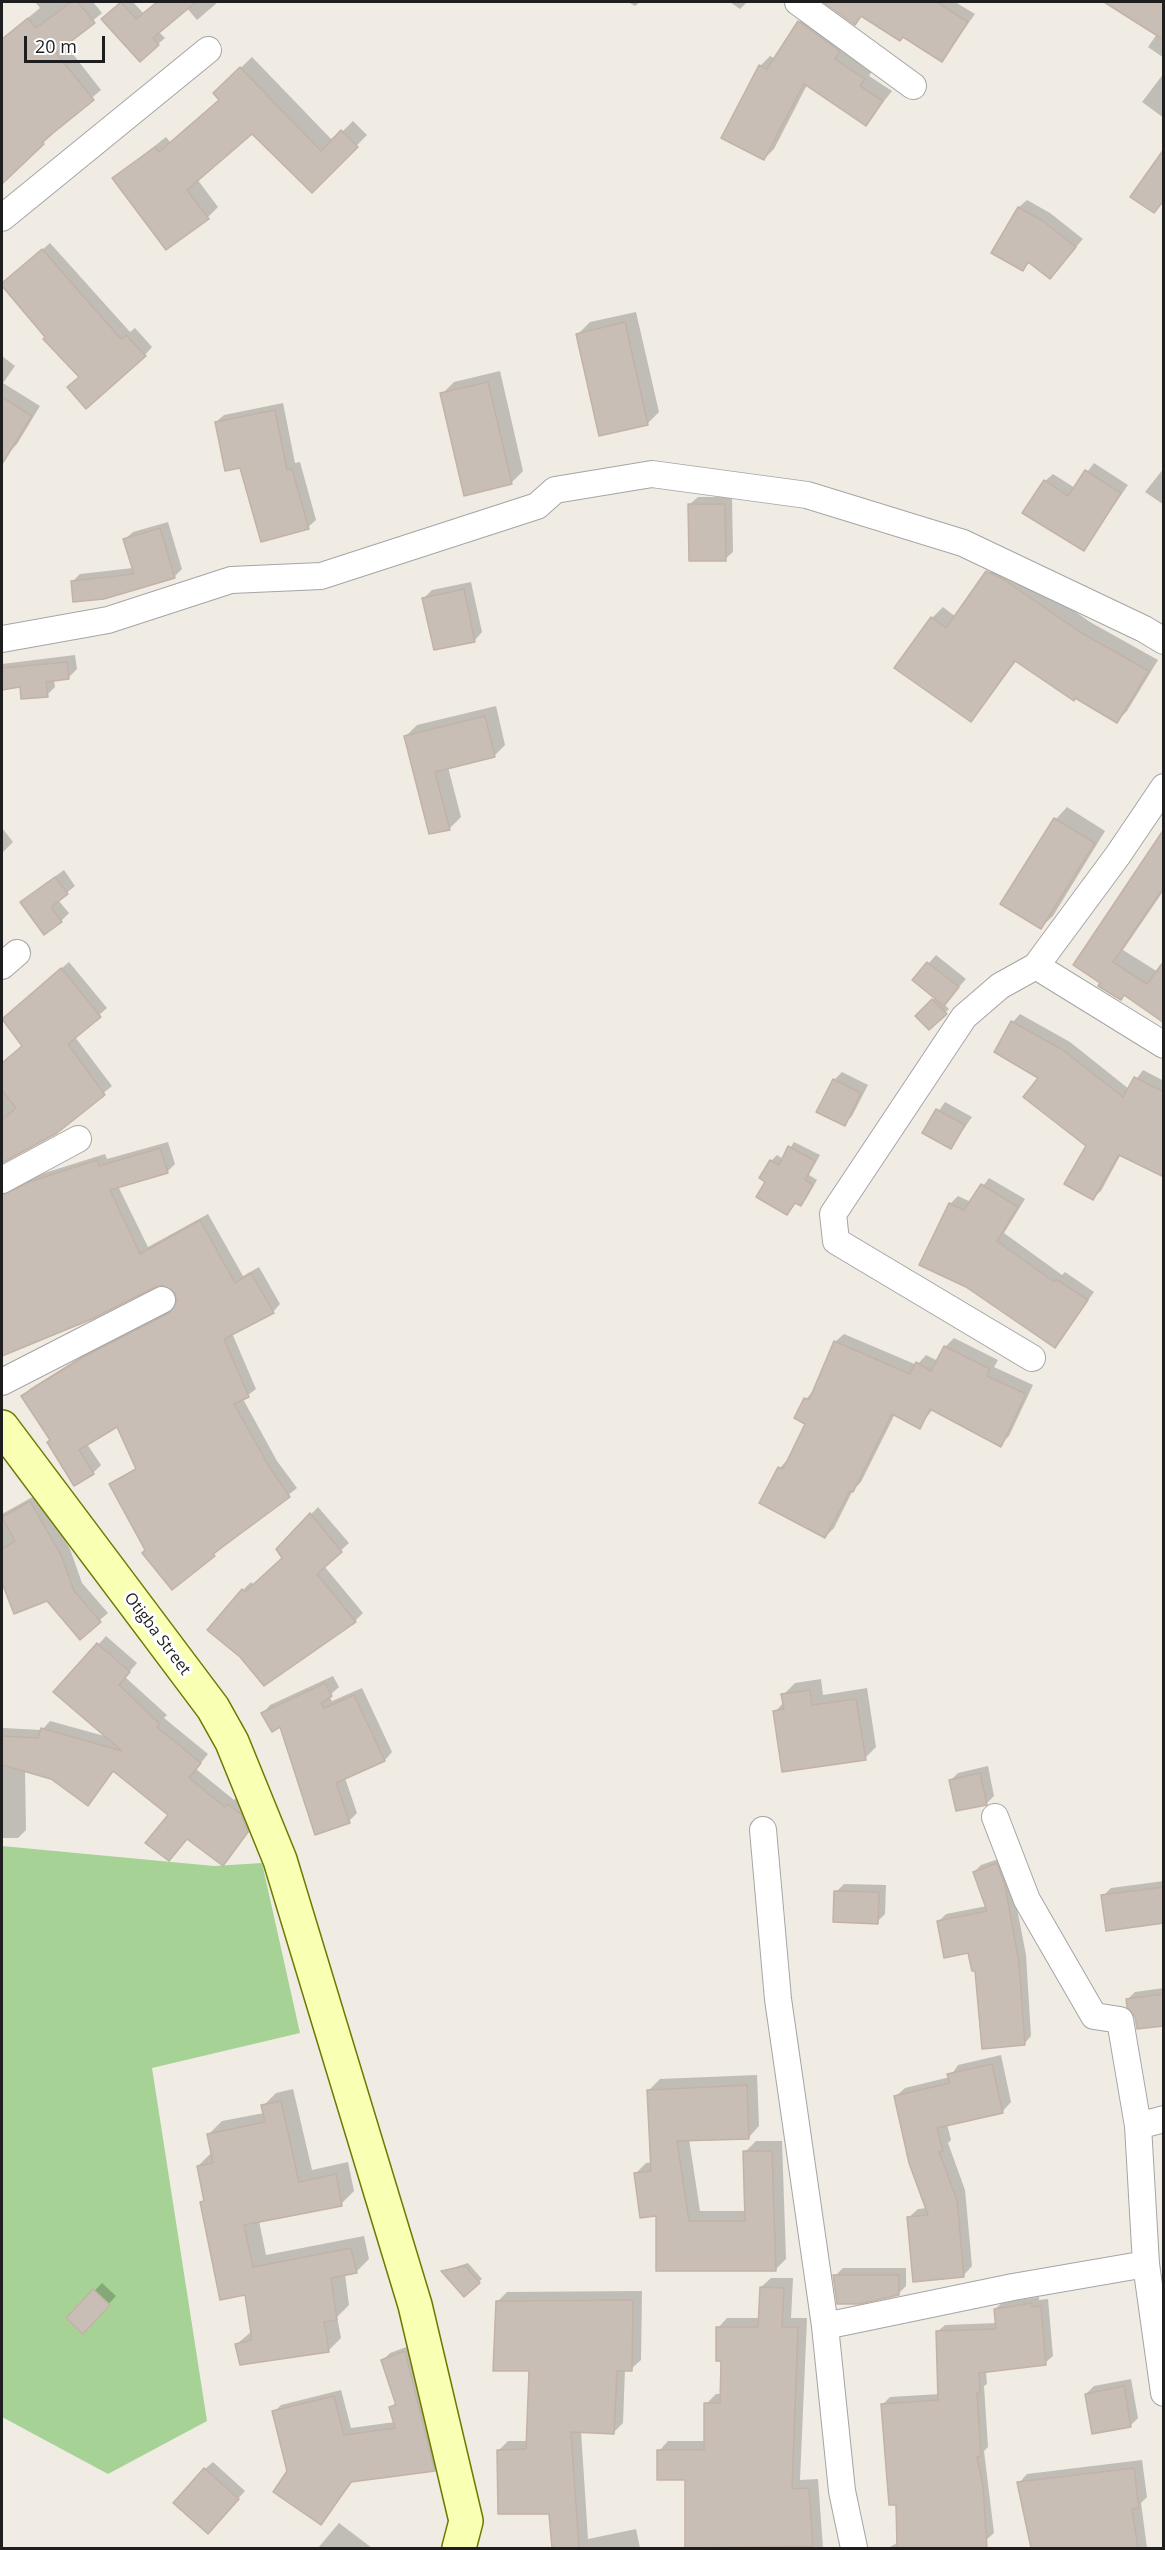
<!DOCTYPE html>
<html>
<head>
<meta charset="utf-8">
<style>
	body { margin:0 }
	#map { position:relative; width:1165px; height:2550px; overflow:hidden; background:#f0ece4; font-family:"Open Sans",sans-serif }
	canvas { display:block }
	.frame { position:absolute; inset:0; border:3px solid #1e1e1e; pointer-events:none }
	.scale { position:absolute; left:24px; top:36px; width:81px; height:27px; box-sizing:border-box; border:3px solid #1e1e1e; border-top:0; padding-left:8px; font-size:18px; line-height:21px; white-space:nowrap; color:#1e1e1e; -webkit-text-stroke:4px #fff; paint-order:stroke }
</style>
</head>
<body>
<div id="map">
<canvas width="1165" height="2550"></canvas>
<div class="frame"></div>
<div class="scale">20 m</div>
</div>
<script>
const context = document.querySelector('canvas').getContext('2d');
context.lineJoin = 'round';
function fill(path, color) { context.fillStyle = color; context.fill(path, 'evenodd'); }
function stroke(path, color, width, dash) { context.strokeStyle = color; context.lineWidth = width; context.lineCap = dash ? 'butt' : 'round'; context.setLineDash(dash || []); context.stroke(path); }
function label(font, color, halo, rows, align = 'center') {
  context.font = font + ' "Open Sans",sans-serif'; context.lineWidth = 6; context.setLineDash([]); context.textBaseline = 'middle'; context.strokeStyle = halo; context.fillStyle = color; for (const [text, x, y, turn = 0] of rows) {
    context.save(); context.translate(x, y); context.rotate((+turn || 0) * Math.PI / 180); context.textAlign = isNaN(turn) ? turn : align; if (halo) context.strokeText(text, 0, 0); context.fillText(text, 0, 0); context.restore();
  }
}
const forest = new Path2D(`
	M 2,1846 L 214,1866 L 262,1863 L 300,2033 L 152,2068 L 207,2421 L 108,2474 L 2,2417 Z`);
const shadow = new Path2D(`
	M 35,2 L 93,2 L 102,13 L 65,44 L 101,90 L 50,133 L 52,135 L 43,143 L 2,182 L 2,39 L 40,8 Z
	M 123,2 L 133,2 L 144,14 L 158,2 L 218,2 L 197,20 L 186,7 L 158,31 L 165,38 L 140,60 L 110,12 Z
	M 628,2 L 640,2 L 635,6 Z
	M 730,2 L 747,2 L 740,9 Z
	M 825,2 L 955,2 L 975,14 L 942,60 L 904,35 L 863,15 L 855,23 Z
	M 1108,2 L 1164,2 L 1164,58 L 1148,47 L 1157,34 Z
	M 809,12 L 873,69 L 869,76 L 892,91 L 866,124 L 807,85 L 774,149 L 764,159 L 760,66 L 770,56 L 776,59 L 799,22 Z
	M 252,57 L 333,141 L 353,121 L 367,135 L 312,191 L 252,132 L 197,179 L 218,207 L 208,217 L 114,178 L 166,137 L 170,142 L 220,99 L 215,93 Z
	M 1164,73 L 1164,118 L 1142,102 Z
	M 1027,200 L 1050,213 L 1083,239 L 1050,277 L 1030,262 L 1023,270 L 993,253 L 1019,207 Z
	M 50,243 L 130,332 L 135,328 L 152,347 L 145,355 L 80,377 L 2,285 Z
	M 636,312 L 659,412 L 647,424 L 578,334 L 590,322 Z
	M 2,356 L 15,366 L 3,383 L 40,406 L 17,444 L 8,453 L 2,449 Z
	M 500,371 L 523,471 L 511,483 L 442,394 L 454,382 Z
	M 283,403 L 295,463 L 300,462 L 316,520 L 308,527 L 241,467 L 216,422 L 224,415 Z
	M 1094,463 L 1128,485 L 1084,549 L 1045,481 L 1053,474 L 1075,488 Z
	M 1164,468 L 1164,505 L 1145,492 Z
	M 698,497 L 732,497 L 733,552 L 725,559 L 690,504 Z
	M 168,522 L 182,569 L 174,577 L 72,582 L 80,574 L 133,568 L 125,539 L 133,532 Z
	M 998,561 L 1014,569 L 1090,622 L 1158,660 L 1127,711 L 1116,722 L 1017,660 L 971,720 L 932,618 L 943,607 L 956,617 Z
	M 471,582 L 482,632 L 475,640 L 435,649 L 424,598 L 432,590 Z
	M 75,655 L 77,669 L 69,677 L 54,680 L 55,687 L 47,695 L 22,685 L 2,688 L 2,664 Z
	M 496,706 L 505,745 L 494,756 L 448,767 L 461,817 L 450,828 L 430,833 L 406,736 L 417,725 Z
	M 1067,807 L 1105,831 L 1053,916 L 1041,927 L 1056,819 Z
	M 2,828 L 13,842 L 2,853 Z
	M 1164,831 L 1164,890 L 1123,950 L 1158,972 L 1164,1021 L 1125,994 L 1100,986 Z
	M 64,870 L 75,886 L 58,900 L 69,913 L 61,921 L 30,895 Z
	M 936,955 L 966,979 L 944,1004 L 949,1009 L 929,1028 L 917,1016 L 936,997 L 914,980 Z
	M 69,962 L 107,1008 L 75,1037 L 112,1086 L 56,1132 L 2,1162 L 2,1063 L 24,1045 L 10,1012 Z
	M 1020,1014 L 1070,1042 L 1129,1089 L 1143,1070 L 1164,1081 L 1164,1175 L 1121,1154 L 1101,1191 L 1093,1198 L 1088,1145 L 1040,1077 L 996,1052 L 1013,1022 Z
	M 842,1072 L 868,1085 L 852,1116 L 845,1124 L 834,1080 Z
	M 945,1102 L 972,1117 L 951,1147 L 924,1132 Z
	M 168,1142 L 175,1164 L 167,1172 L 118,1186 L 148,1247 L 208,1214 L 243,1276 L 259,1267 L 280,1304 L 273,1312 L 232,1333 L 256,1389 L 243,1399 L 277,1461 L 297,1488 L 172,1588 L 147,1550 L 111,1484 L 137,1467 L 118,1425 L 87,1444 L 101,1465 L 93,1473 L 51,1439 L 23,1396 L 31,1388 L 92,1350 L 174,1308 L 178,1302 L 176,1292 L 164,1284 L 155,1285 L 91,1318 L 2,1354 L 2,1187 L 17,1186 L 38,1175 L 105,1154 L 107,1159 Z
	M 794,1142 L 820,1155 L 809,1175 L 817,1180 L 806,1199 L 800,1204 L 796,1202 L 787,1213 L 767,1181 L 761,1178 L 771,1161 L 777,1155 L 783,1159 Z
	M 989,1178 L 1025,1199 L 1004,1233 L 1062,1275 L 1065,1272 L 1094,1292 L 1055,1346 L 967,1286 L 921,1264 L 950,1204 L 958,1196 L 971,1202 Z
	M 844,1334 L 917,1365 L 926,1355 L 938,1361 L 945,1347 L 954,1338 L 998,1360 L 994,1367 L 1033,1385 L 1009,1436 L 1000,1445 L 933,1409 L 919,1427 L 895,1414 L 861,1482 L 853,1490 L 834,1528 L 825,1537 L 780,1468 L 788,1459 L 807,1424 L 806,1399 L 815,1389 L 835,1342 Z
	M 38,1494 L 70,1549 L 82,1583 L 108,1613 L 80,1637 L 48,1599 L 15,1612 L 2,1579 L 2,1514 Z
	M 318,1507 L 349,1543 L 324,1566 L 363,1613 L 355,1621 L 241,1656 L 243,1590 L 251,1582 L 254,1585 L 284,1558 L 278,1549 Z
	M 2,1626 L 3,1728 L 42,1730 L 50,1721 L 108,1737 L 56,1692 L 106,1636 L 137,1663 L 125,1677 L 167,1715 L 164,1718 L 208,1754 L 196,1769 L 234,1800 L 237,1797 L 249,1806 L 256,1823 L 223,1864 L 170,1815 L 114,1770 L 88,1804 L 52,1777 L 25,1770 L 26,1830 L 18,1838 L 2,1838 Z
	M 333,1676 L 339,1687 L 329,1696 L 332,1701 L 362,1688 L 392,1752 L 385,1760 L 345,1778 L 357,1813 L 349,1821 L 281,1725 L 263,1713 L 270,1705 Z
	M 821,1679 L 823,1695 L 867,1688 L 876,1747 L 865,1758 L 775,1712 L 784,1702 L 783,1695 L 795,1683 Z
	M 988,1766 L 994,1796 L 986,1804 L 950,1781 L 958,1773 Z
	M 1004,1857 L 1011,1877 L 1026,1955 L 1031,2036 L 1024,2044 L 976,1969 L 969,1951 L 939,1921 L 946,1914 L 987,1906 L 974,1872 L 981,1865 Z
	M 1164,1881 L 1164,1919 L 1103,1896 L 1111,1888 Z
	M 844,1884 L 886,1885 L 885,1914 L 877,1922 L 836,1892 Z
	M 1164,1988 L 1164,2024 L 1127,2000 L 1135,1992 Z
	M 1001,2055 L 1011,2102 L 1002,2112 L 947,2124 L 951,2140 L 948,2143 L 965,2190 L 972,2266 L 963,2276 L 908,2218 L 918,2209 L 927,2208 L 895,2097 L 905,2088 L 950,2077 L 958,2065 Z
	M 757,2075 L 759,2126 L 749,2137 L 689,2139 L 700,2211 L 746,2211 L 745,2152 L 756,2141 L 782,2141 L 786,2259 L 775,2270 L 658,2214 L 635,2174 L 646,2163 L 652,2162 L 649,2090 L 660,2079 Z
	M 293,2089 L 312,2170 L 348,2162 L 354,2191 L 341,2204 L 259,2221 L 266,2255 L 364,2236 L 369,2259 L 356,2272 L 345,2274 L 349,2305 L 337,2317 L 341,2338 L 328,2351 L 237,2344 L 252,2331 L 247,2294 L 202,2203 L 205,2199 L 198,2166 L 211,2153 L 209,2134 L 222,2121 L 264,2113 L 263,2106 L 276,2093 Z
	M 468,2263 L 482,2279 L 464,2295 L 443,2271 Z
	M 843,2268 L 906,2268 L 906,2286 L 898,2294 L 835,2276 Z
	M 771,2278 L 793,2278 L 791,2318 L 807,2318 L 800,2480 L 818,2479 L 823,2548 L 687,2547 L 686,2479 L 659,2451 L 668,2441 L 706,2441 L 706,2404 L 716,2394 L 722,2394 L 722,2359 L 718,2328 L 727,2318 L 760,2318 L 761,2287 Z
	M 102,2283 L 116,2296 L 90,2324 L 68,2318 Z
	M 642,2291 L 641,2360 L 631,2369 L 625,2369 L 623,2423 L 614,2432 L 581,2431 L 588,2539 L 636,2529 L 640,2548 L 547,2548 L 553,2547 L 550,2512 L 498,2451 L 508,2441 L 527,2441 L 531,2369 L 497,2302 L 507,2292 Z
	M 1039,2297 L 1039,2300 L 1048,2299 L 1053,2356 L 1045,2363 L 986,2371 L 987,2384 L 984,2386 L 988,2447 L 984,2451 L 994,2533 L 986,2540 L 942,2542 L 942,2548 L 888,2548 L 899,2542 L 898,2503 L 882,2405 L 890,2397 L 940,2394 L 937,2332 L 945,2325 L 997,2323 L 995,2309 L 1003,2302 Z
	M 412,2345 L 441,2462 L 434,2469 L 353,2481 L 321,2523 L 289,2472 L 274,2412 L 281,2405 L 341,2390 L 351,2428 L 395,2422 L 391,2407 L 396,2402 L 383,2360 L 390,2353 Z
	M 1131,2379 L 1138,2418 L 1131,2425 L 1086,2394 L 1094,2386 Z
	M 1142,2460 L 1147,2497 L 1141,2503 L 1147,2548 L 1032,2548 L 1019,2483 L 1027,2474 Z
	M 213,2462 L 245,2491 L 215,2524 L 205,2469 Z
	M 339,2523 L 372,2548 L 318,2548 Z`);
const building = new Path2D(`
	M 71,2 L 78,2 L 95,23 L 56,53 L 94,100 L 42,142 L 44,144 L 2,184 L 2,39 L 28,18 L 36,28 Z
	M 121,2 L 136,19 L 157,2 L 196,2 L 153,38 L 159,45 L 140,62 L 101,19 Z
	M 823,2 L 937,2 L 968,22 L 942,62 L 903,37 L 900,41 L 861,16 L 855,25 Z
	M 1104,2 L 1164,2 L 1164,40 Z
	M 798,21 L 840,51 L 835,59 L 865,79 L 860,86 L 883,101 L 866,126 L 804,84 L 764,160 L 721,138 L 759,65 L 767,69 Z
	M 240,67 L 321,151 L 341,130 L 358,147 L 312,193 L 252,134 L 187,190 L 209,219 L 166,250 L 112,178 L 155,147 L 159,152 L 219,100 L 213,93 Z
	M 1164,149 L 1164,200 L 1154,213 L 1130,197 Z
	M 1018,207 L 1043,221 L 1076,247 L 1050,279 L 1028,262 L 1023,271 L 991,253 Z
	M 42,249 L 121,339 L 126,335 L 146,356 L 86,409 L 67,387 L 79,377 L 43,339 L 45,337 L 2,286 L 2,283 Z
	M 625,322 L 648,425 L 599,436 L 576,334 Z
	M 488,382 L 512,484 L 464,496 L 440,393 Z
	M 2,397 L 32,416 L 2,464 Z
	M 275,410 L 287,470 L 292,469 L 309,529 L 261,542 L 240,468 L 225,471 L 215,422 Z
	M 1085,470 L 1121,493 L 1084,551 L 1022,513 L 1044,480 L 1068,496 Z
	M 688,504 L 725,504 L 726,561 L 689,561 Z
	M 160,528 L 175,578 L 104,599 L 73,602 L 71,581 L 134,574 L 123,539 Z
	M 986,571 L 1003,579 L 1080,632 L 1149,671 L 1117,723 L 1075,698 L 1074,701 L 1015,661 L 971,722 L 894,668 L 931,617 L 946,628 Z
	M 464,589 L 475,642 L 434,650 L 422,598 Z
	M 67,662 L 69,679 L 46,682 L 48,697 L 21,699 L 20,687 L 2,690 L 2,668 Z
	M 485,716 L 495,757 L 435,772 L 450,830 L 429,834 L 404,736 Z
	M 1054,818 L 1095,843 L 1041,929 L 1000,904 Z
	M 1164,829 L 1164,887 L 1113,962 L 1147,984 L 1164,961 L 1164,1023 L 1124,995 L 1121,1000 L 1098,986 L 1100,983 L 1073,965 Z
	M 55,877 L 68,894 L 51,907 L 62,922 L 44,935 L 20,902 Z
	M 927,962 L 959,987 L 944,1006 L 912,980 Z
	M 61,968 L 101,1017 L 68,1044 L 105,1095 L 57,1133 L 2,1163 L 2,1120 L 16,1108 L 2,1090 L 2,1063 L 22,1046 L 2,1019 Z
	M 932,999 L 947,1014 L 929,1030 L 915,1016 Z
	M 1011,1021 L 1063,1050 L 1123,1097 L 1134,1077 L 1164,1092 L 1164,1177 L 1119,1155 L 1093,1200 L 1064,1184 L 1086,1146 L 1023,1097 L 1038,1078 L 994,1052 Z
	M 833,1079 L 861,1093 L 845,1126 L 816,1112 Z
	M 936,1109 L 965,1125 L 951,1149 L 922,1133 Z
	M 788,1146 L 815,1161 L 805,1180 L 813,1185 L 801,1206 L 795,1203 L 787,1215 L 756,1197 L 765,1182 L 759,1178 L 770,1160 L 779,1165 Z
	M 160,1148 L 168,1173 L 110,1190 L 140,1254 L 200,1220 L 235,1283 L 251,1273 L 274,1313 L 224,1339 L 249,1397 L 234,1404 L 270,1468 L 290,1497 L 213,1554 L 215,1556 L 172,1590 L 142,1553 L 145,1550 L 109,1484 L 136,1469 L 117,1427 L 79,1450 L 94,1474 L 74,1486 L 47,1442 L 50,1440 L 21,1396 L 83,1357 L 169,1313 L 177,1301 L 175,1293 L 163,1285 L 155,1287 L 92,1319 L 2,1356 L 2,1195 L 29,1182 L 97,1160 L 99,1166 Z
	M 981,1184 L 1018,1207 L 997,1241 L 1054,1282 L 1056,1279 L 1088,1300 L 1055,1348 L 966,1287 L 919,1265 L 949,1203 L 964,1210 Z
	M 834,1341 L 910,1374 L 916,1362 L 931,1371 L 944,1346 L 990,1369 L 987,1376 L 1026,1394 L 1001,1447 L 930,1409 L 920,1429 L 892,1414 L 853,1492 L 850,1491 L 825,1538 L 759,1503 L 778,1467 L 783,1469 L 805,1424 L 794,1418 L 804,1398 L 809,1400 Z
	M 30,1501 L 62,1557 L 74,1591 L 101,1622 L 80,1640 L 47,1601 L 14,1614 L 2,1583 L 2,1549 L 15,1541 L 2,1517 Z
	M 310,1513 L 342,1552 L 317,1574 L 356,1622 L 264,1686 L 240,1657 L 207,1630 L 242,1589 L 245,1592 L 282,1558 L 276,1549 Z
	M 97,1643 L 130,1672 L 119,1685 L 160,1724 L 157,1727 L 201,1763 L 189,1778 L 225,1807 L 227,1804 L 241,1814 L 248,1832 L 223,1866 L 187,1839 L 169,1861 L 145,1843 L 168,1815 L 113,1771 L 88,1806 L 51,1779 L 2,1765 L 2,1736 L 38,1738 L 41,1728 L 122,1751 L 53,1692 Z
	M 325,1683 L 332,1696 L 321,1703 L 324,1708 L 354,1695 L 385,1761 L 336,1783 L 350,1823 L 315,1835 L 280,1727 L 272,1732 L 261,1713 Z
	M 810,1690 L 812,1705 L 856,1699 L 866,1760 L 782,1772 L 773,1711 L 784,1709 L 781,1694 Z
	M 980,1773 L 987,1805 L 956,1811 L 949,1780 Z
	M 997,1863 L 1005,1885 L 1019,1963 L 1025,2045 L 982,2049 L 975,1971 L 972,1971 L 968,1953 L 944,1958 L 937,1921 L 987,1911 L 973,1872 Z
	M 1164,1887 L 1164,1923 L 1106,1931 L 1101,1895 Z
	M 834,1891 L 879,1892 L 878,1924 L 833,1922 Z
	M 1164,1994 L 1164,2026 L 1137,2029 L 1135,2017 L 1127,2007 L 1126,1999 Z
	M 992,2064 L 1003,2113 L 937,2128 L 943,2151 L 939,2152 L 957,2200 L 964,2277 L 913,2282 L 907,2217 L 928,2215 L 909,2163 L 894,2096 L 950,2083 L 947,2074 Z
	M 747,2085 L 749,2139 L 677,2141 L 689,2221 L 745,2221 L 743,2151 L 772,2151 L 776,2271 L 656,2271 L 656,2216 L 640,2218 L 634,2173 L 651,2171 L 647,2090 Z
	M 281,2101 L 299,2182 L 336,2174 L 342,2206 L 244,2225 L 253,2267 L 351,2248 L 357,2273 L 331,2278 L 337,2320 L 324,2322 L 329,2352 L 240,2365 L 235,2344 L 252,2340 L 245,2295 L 220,2300 L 200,2202 L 204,2201 L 197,2166 L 213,2163 L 207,2134 L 265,2122 L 261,2105 Z
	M 465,2266 L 480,2283 L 464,2297 L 441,2271 Z
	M 833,2275 L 899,2275 L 899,2295 L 859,2304 L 837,2304 Z
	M 760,2287 L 784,2288 L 782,2327 L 798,2327 L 792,2489 L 809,2488 L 813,2546 L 685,2548 L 685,2480 L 657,2480 L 657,2450 L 704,2450 L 704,2403 L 720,2403 L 721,2361 L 716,2361 L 716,2327 L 758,2327 Z
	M 93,2289 L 110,2305 L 83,2334 L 66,2318 Z
	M 633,2300 L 632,2371 L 617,2371 L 614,2434 L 571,2432 L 579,2548 L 552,2548 L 549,2514 L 498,2514 L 497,2450 L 526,2449 L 529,2371 L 493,2371 L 496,2301 Z
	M 1032,2303 L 1032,2307 L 1041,2306 L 1046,2365 L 979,2373 L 980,2392 L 977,2393 L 981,2456 L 977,2457 L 983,2486 L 987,2548 L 897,2548 L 896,2505 L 889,2505 L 881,2404 L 938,2400 L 936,2331 L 996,2329 L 994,2309 Z
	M 405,2351 L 435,2471 L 351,2482 L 321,2525 L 273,2492 L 287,2471 L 272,2411 L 334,2396 L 344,2435 L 395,2428 L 389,2407 L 396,2405 L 381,2360 Z
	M 1124,2386 L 1131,2427 L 1092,2434 L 1085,2394 Z
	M 204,2468 L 239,2499 L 208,2534 L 173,2503 Z
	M 1134,2468 L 1139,2508 L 1132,2509 L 1138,2548 L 1031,2548 L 1017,2482 Z`);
const street = new Path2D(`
	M 798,2 L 913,86
	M 2,218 L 208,50
	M 2,639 L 108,620 L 231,580 L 321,576 L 537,506 L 555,490 L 652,474 L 807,495 L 963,543 L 1144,629 L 1164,641
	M 2,966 L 17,953
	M 1036,966 L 1164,1045
	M 2,1180 L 78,1139
	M 1032,1358 L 836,1241 L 833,1214 L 964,1017 L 1000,986 L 1036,966 L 1118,855 L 1164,787
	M 2,1382 L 162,1300
	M 995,1817 L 1027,1900 L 1094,2016 L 1120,2020 L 1138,2126 L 1146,2264 L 1164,2393
	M 763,1830 L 778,1999 L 825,2326 L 842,2491 L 854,2548
	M 1138,2126 L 1164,2119
	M 825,2326 L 1013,2287 L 1146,2264`);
const secondary = new Path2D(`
	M 2,1427 L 213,1708 L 232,1742 L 280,1860 L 415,2305 L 466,2521 L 459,2548`);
const streetNames = [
	["Otigba Street",157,1634,53]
];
fill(forest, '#a6d395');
fill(shadow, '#0003');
fill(building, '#c8beb6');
stroke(building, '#c3b2a5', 1.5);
stroke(street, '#a5a5a5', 28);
stroke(secondary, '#6b7b00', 36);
stroke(street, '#fff', 26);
stroke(secondary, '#f9ffb3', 33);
label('16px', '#1e1e1e', '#fff', streetNames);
</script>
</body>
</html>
